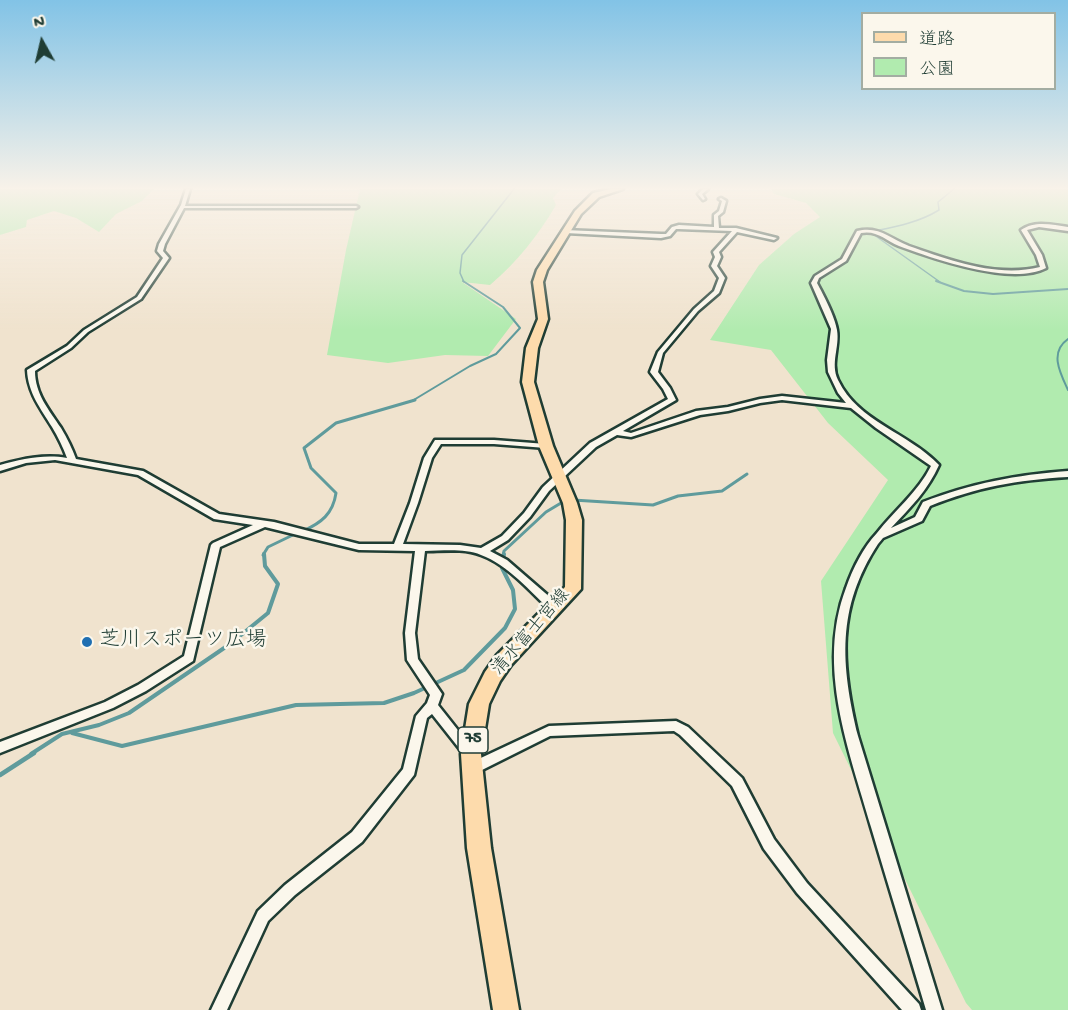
<!DOCTYPE html>
<html>
<head>
<meta charset="utf-8">
<style>
	body { margin:0 }
	#map { position:relative; width:1068px; height:1010px; overflow:hidden; background:#f0e3ce; font-family:"Gochi Hand","Klee One",sans-serif }
	canvas { display:block }
	.legend { position:absolute; left:861px; top:12px; width:195px; height:78px; box-sizing:border-box; background:#fbf7ec; border:2px solid #a3ada2; margin:0; padding:8px 10px; list-style:none; font-size:18px; color:#1f3d34 }
	.legend li { display:flex; align-items:center; gap:12px; height:30px }
	.legend b { width:30px; border:2px solid #a3ada2 }
	.north { position:absolute; left:12px; top:12px; width:60px; height:60px; -webkit-text-stroke:4px #fbf7ec; paint-order:stroke; rotate:352deg; font-size:16px; font-weight:700; line-height:24px; text-align:center; color:#1f3d34 }
	.north::after { content:''; display:block; margin:auto; width:21px; height:27px; background:#1f3d34; clip-path:polygon(50% 0,100% 100%,50% 72%,0 100%) }
</style>
</head>
<body>
<div id="map">
<canvas width="1068" height="1010"></canvas>
<ul class="legend">
<li><b style="height:8px;background:#fddbac"></b>道路</li>
<li><b style="height:16px;background:#b1ebaf"></b>公園</li>
</ul>
<div class="north">N</div>
</div>
<script>
const context = document.querySelector('canvas').getContext('2d');
context.lineJoin = 'round';
function fill(path, color) { context.fillStyle = color; context.fill(path, 'evenodd'); }
function stroke(path, color, width, dash) { context.strokeStyle = color; context.lineWidth = width; context.lineCap = dash ? 'butt' : 'round'; context.setLineDash(dash || []); context.stroke(path); }
function label(font, color, halo, rows, align = 'center') {
  context.font = font + ' "Gochi Hand","Klee One",sans-serif'; context.lineWidth = 5; context.setLineDash([]); context.textBaseline = 'middle'; context.strokeStyle = halo; context.fillStyle = color; for (const [text, x, y, turn = 0] of rows) {
    context.save(); context.translate(x, y); context.rotate((+turn || 0) * Math.PI / 180); context.textAlign = isNaN(turn) ? turn : align; if (halo) context.strokeText(text, 0, 0); context.fillText(text, 0, 0); context.restore();
  }
}
const green = new Path2D(`
	M 0,189 L 154,189 L 142,201 L 116,214 L 99,232 L 76,218 L 54,211 L 27,220 L 26,227 L 0,235 Z
	M 360,189 L 561,189 L 553,198 L 556,205 C 538,236 517,262 490,285 L 462,282 L 516,319 L 488,356 L 445,355 L 388,363 L 327,355 L 346,250 Z
	M 771,189 L 1068,189 L 1068,1010 L 972,1010 L 966,1003 L 833,733 L 821,581 L 888,480 L 828,423 L 771,350 L 710,340 L 759,265 L 794,234 L 820,217 L 806,203 L 774,194 Z`);
const streamFar4 = new Path2D(`
	M 464,282 L 460,273 L 462,255 L 514,189
	M 940,282 L 870,232 C 894,227 918,223 939,210 L 938,202 L 954,189`);
const streamFar3 = new Path2D(`
	M 936,281 L 964,291 L 993,294 L 1068,289
	M 1068,339 C 1049,352 1060,373 1068,390
	M 412,401 L 470,366 L 496,354 L 520,328 L 503,307 L 463,281`);
const streamFar2 = new Path2D(`
	M 573,500 L 653,505 L 678,496 L 722,491 L 747,474
	M 303,531 C 321,523 333,514 336,493 L 311,468 L 304,448 L 336,423 L 415,400
	M 263,555 L 268,547 L 297,533
	M 503,555 L 504,551 L 546,512 L 566,500`);
const streamFar1 = new Path2D(`
	M 72,733 L 122,746 L 296,705 L 384,703 L 414,693 L 464,670 L 505,628 L 515,609 L 513,590 L 502,568 L 504,554
	M 31,754 L 62,734 L 99,725 L 129,713 L 230,644 L 268,613 L 278,584 L 265,566 L 264,554`);
const stream = new Path2D(`
	M 0,775 L 34,753`);
const street = new Path2D(`
	M 186,189 L 190,189 L 185,206 L 356,206 L 358,207 L 356,208 L 184,208 L 165,244 L 163,251 L 169,258 L 141,299 L 88,332 L 71,348 L 35,371 C 35,394 49,410 61,428 C 67,438 72,448 76,459 L 143,471 L 219,514 L 274,522 L 359,544 L 394,544 L 410,503 L 424,458 L 435,440 L 494,440 L 546,444 L 550,446 L 546,448 L 494,444 L 441,444 L 432,458 L 418,503 L 403,544 L 460,545 L 481,548 L 502,536 L 524,513 L 543,487 L 590,443 L 668,399 L 663,389 L 650,372 L 658,352 L 694,309 L 714,291 L 719,278 L 711,266 L 715,257 L 713,252 L 732,231 L 679,229 L 676,229 L 670,236 L 661,238 L 566,233 L 563,231 L 564,230 L 661,234 L 666,234 L 672,227 L 679,225 L 714,227 L 714,215 L 719,211 L 722,201 L 719,199 L 721,198 L 726,201 L 723,212 L 718,216 L 719,228 L 736,228 L 777,238 L 774,240 L 737,232 L 719,252 L 721,257 L 717,266 L 725,278 L 719,293 L 698,311 L 663,353 L 658,372 L 670,388 L 676,400 L 623,431 L 631,433 L 696,411 L 728,407 L 760,399 L 782,396 L 846,403 L 838,393 L 828,372 L 827,360 L 831,329 L 811,283 L 815,276 L 842,259 L 857,231 C 880,226 888,238 909,246 C 949,260 997,278 1040,267 L 1036,255 L 1021,230 C 1035,220 1053,225 1068,227 L 1068,231 L 1039,227 L 1027,230 L 1042,255 L 1046,268 C 1011,286 934,259 899,246 C 885,240 877,230 861,233 L 846,261 L 819,278 L 817,283 C 823,294 835,317 837,330 C 840,347 830,363 838,380 C 858,422 909,433 939,465 C 928,490 910,508 891,528 L 915,517 L 923,502 C 972,483 1016,475 1068,471 L 1068,477 C 1017,480 977,487 930,506 L 922,521 L 883,538 L 878,544 C 836,608 841,665 858,736 L 942,1010 L 926,1010 C 908,949 889,888 871,827 C 849,750 816,667 846,588 C 853,568 863,548 877,533 C 895,510 918,492 931,466 L 876,428 L 851,408 L 782,400 L 760,403 L 728,411 L 700,415 L 631,437 L 617,435 L 596,447 L 549,491 L 530,517 L 508,540 L 490,551 L 507,560 L 559,605 L 560,608 L 559,611 L 551,611 C 531,592 507,564 481,555 C 464,548 442,551 425,551 L 415,633 L 418,659 L 442,694 L 438,705 L 476,753 L 474,757 L 470,758 L 466,757 L 432,714 L 427,718 L 414,775 L 362,842 L 295,895 L 268,921 L 227,1010 L 211,1010 L 258,911 L 285,885 L 352,832 L 403,769 L 416,716 L 427,703 L 430,695 L 407,660 L 405,633 L 415,551 L 359,550 L 265,527 L 220,547 L 193,661 L 146,691 L 113,708 L 0,753 L 0,742 L 105,702 L 138,685 L 184,656 L 211,545 L 213,543 L 253,525 L 214,519 L 138,475 L 55,460 L 26,463 L 0,471 L 0,465 C 22,459 44,454 67,458 C 63,447 58,437 52,427 C 41,409 28,393 27,370 L 67,346 L 84,330 L 137,297 L 163,258 L 157,251 L 159,244 L 181,205 Z
	M 703,189 L 708,189 L 702,194 L 705,199 L 703,200 L 698,194 Z
	M 676,721 L 688,727 L 742,778 L 774,839 L 807,883 L 919,1004 L 921,1010 L 902,1010 L 797,893 L 764,849 L 732,786 L 680,735 L 674,731 L 550,736 L 478,772 L 473,774 L 468,772 L 467,768 L 468,764 L 549,726 Z`);
const primary = new Path2D(`
	M 611,189 L 623,189 L 599,197 L 581,214 L 547,270 L 543,282 L 548,319 L 538,348 L 534,382 L 553,446 L 577,503 L 582,520 L 581,589 L 511,665 L 500,681 L 489,704 L 481,754 L 491,848 L 519,1010 L 493,1010 L 467,848 L 461,754 L 469,704 L 485,672 L 497,655 L 565,587 L 566,520 L 563,503 L 539,446 L 522,382 L 526,348 L 538,319 L 533,282 L 537,270 L 575,211 L 593,193 Z`);
const markers = [
	[87,642,6,"#1f6fb2"]
];
const shields = [
	[473,740,30]
];
const shieldNames = [
	["75",473,740]
];
const streetNames = [
	["清水富士宮線",532,633,-49]
];
const nearPoinames = [
	["芝川スポーツ広場",99,642]
];
fill(green, '#b1ebaf');
stroke(streamFar4, '#5f9b9c', 1.5);
stroke(streamFar3, '#5f9b9c', 2);
stroke(streamFar2, '#5f9b9c', 3);
stroke(streamFar1, '#5f9b9c', 4);
stroke(stream, '#5f9b9c', 4.5);
stroke(street, '#1f3d34', 5);
stroke(primary, '#1f3d34', 5);
fill(street, '#fbf7ec');
fill(primary, '#fddbac');
const sky = context.createLinearGradient(0, 0, 0, 330);
sky.addColorStop(0, '#82c3e6');
sky.addColorStop(0.57, '#f8f2e9');
sky.addColorStop(1, '#f8f2e900');
context.fillStyle = sky;
context.fillRect(0, 0, 1068, 330);
for (const [x, y, r, color] of markers) { const dot = new Path2D(); dot.arc(x, y, r, 0, 2 * Math.PI); context.fillStyle = color; context.fill(dot); stroke(dot, '#fbf7ec', 2); }
for (const [x, y, w] of shields) { const box = new Path2D(); box.roundRect(x - w / 2, y - 13, w, 26, 4.5); context.fillStyle = '#fbf7ec'; context.fill(box); stroke(box, '#1f3d34', 1.5); }
label('bold 16px', '#1f3d34', null, shieldNames);
label('18px', '#1f3d34', '#fbf7ec', streetNames);
label('21px', '#1f3d34', '#fbf7ec', nearPoinames, 'left');
</script>
</body>
</html>
